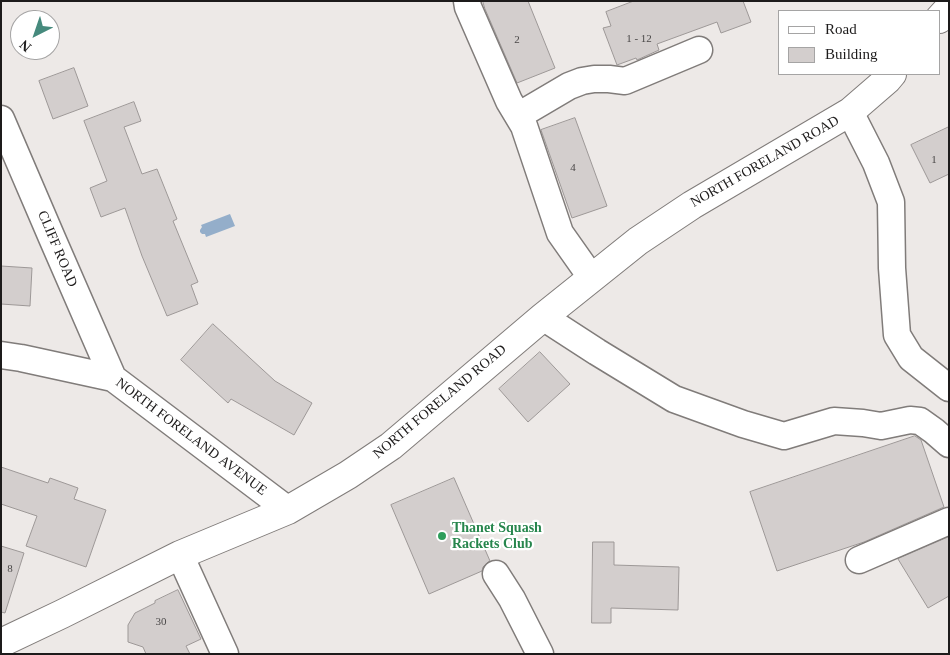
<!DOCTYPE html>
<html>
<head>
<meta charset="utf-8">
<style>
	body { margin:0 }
	#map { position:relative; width:950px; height:655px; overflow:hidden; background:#ede9e7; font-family:Georgia,serif }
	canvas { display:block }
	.frame { position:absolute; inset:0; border:2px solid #1d1b1b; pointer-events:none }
	.legend { position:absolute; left:778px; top:10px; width:162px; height:65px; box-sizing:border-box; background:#fff; border:1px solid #a5a4a4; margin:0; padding:6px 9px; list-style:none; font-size:15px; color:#1d1b1b }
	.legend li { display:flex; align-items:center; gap:10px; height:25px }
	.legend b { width:25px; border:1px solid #a5a4a4 }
	.north { position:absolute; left:10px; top:10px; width:50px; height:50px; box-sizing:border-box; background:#fff; border:1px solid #a5a4a4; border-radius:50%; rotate:221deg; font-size:14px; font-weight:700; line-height:20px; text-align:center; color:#1d1b1b }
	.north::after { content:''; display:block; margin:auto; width:18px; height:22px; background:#468a7d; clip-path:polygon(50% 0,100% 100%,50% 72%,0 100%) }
</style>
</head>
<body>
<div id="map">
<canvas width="950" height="655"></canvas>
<div class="frame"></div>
<ul class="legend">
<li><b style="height:6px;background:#fff"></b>Road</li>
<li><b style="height:14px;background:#d3cecd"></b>Building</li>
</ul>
<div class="north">N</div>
</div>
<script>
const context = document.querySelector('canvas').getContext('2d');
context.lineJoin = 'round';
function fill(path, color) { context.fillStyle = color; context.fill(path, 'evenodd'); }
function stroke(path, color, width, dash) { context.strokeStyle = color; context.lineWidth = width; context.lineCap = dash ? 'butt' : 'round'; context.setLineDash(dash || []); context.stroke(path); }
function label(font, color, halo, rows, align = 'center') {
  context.font = font + ' Georgia,serif'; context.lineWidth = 4.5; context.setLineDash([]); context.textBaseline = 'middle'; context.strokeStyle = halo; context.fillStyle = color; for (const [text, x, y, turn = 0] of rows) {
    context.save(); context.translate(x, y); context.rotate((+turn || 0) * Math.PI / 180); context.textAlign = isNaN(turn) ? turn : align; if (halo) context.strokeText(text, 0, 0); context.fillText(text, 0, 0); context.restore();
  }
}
const water = new Path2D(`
	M 230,214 L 235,226 L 206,237 L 205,234 L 202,234 L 200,232 L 200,230 L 202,227 L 201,225 Z`);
const building = new Path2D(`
	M 483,1 L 528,1 L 555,68 L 517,83 L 485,9 Z
	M 634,1 L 743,1 L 751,22 L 721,33 L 717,22 L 657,44 L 659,50 L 637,60 L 636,58 L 617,65 L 603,28 L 611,26 L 606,12 Z
	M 74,68 L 88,106 L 53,119 L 39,81 Z
	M 134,102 L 141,121 L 124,127 L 142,174 L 157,169 L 177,219 L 173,221 L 198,282 L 191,285 L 198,304 L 167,316 L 142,256 L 125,208 L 101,217 L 90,188 L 107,181 L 84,121 Z
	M 575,118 L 607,206 L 572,218 L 541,130 Z
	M 949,127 L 949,174 L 930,183 L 911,145 Z
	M 1,266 L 32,268 L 30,306 L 1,304 Z
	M 213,324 L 275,381 L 312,403 L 294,435 L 231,399 L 228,403 L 181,360 Z
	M 540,352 L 570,384 L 528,422 L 499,389 Z
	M 915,436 L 921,440 L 944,507 L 864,542 L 777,571 L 750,492 Z
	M 1,467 L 48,483 L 50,478 L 78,488 L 74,499 L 106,510 L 86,567 L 26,546 L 37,516 L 1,504 Z
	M 454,478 L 490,561 L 488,562 L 483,567 L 482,571 L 429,594 L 391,505 Z
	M 949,537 L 949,596 L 928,608 L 898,559 Z
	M 593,542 L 614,542 L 614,565 L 679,567 L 678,610 L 611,608 L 611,623 L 592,623 Z
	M 1,546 L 24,553 L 5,613 L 1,612 Z
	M 178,590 L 201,639 L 186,646 L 190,654 L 146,654 L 143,647 L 128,642 L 128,625 L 135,613 L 155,603 L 155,601 Z`);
const minor = new Path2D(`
	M 467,1 L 468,7 L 509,101 L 524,126 L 560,233 L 591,277
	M 850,112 L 876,163 L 891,202 L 892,268 L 897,335 L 911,358 L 949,388
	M 518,116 L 569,86 L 582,81 L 594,79 L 609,79 L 625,81 L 699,50
	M 1,119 L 52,238 L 113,378
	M 543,317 L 597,352 L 674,399 L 743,424 L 784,436 L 834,421 L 863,423 L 881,426 L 910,420 L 920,421 L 934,431 L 949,444
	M 1,355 L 21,358 L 113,378 L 288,510
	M 180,555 L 225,654
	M 859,560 L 949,521
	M 496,574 L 512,599 L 540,654`);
const major = new Path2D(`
	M 939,19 L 949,8
	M 1,643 L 62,614 L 180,555 L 288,510 L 348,475 L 391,446 L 543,317 L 638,241 L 692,205 L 850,112 L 887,80 L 892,74`);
const markers = [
	[442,536,5,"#2e9e5b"]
];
const numberNames = [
	["1 - 12",639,39],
	["2",517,40],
	["1",934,160],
	["4",573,168],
	["8",10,569],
	["30",161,622]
];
const streetNames = [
	["NORTH FORELAND ROAD",765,162,-30],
	["CLIFF ROAD",57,249,67],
	["NORTH FORELAND ROAD",440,402,-40],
	["NORTH FORELAND AVENUE",191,437,37]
];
const leisureNames = [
	["Thanet Squash",452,528],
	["Rackets Club",452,544]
];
fill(water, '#94aeca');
fill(building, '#d3cecd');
stroke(building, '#9d9897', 1);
stroke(minor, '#807c7a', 29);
stroke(major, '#807c7a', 30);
stroke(minor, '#fff', 26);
stroke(major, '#fff', 28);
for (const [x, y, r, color] of markers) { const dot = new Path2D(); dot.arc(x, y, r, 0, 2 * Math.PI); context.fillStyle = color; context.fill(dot); stroke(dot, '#fff', 2); }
label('11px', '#4a4848', null, numberNames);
label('14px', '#1d1b1b', '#fff', streetNames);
label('bold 14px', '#27864d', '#fff', leisureNames, 'left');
</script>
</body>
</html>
